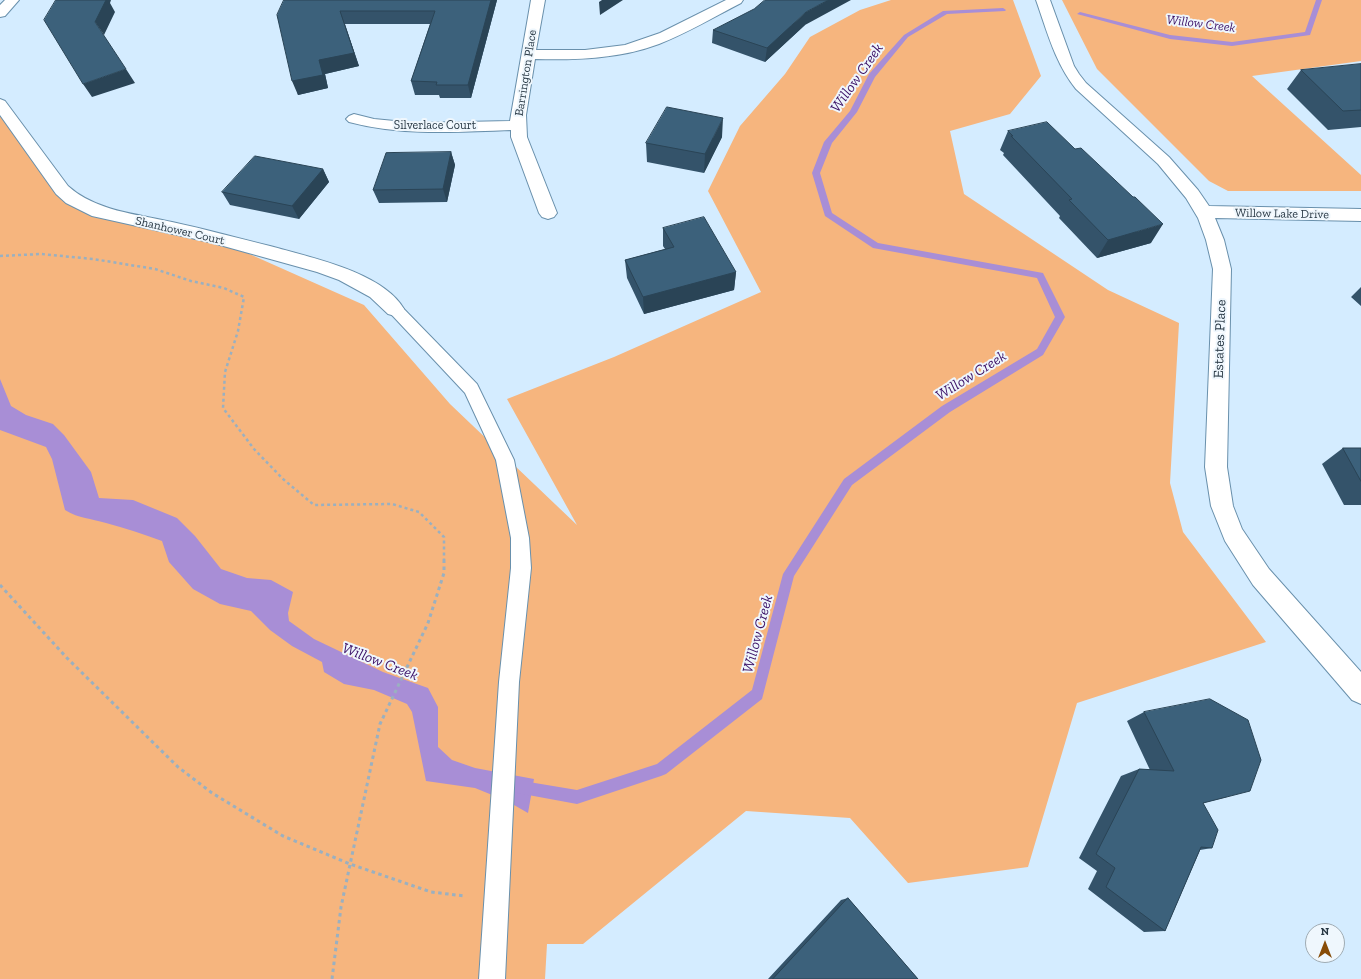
<!DOCTYPE html>
<html>
<head>
<meta charset="utf-8">
<style>
	body { margin:0 }
	#map { position:relative; width:1361px; height:979px; overflow:hidden; background:#d4ecff; font-family:"Zilla Slab",serif }
	canvas { display:block }
	.north { position:absolute; left:1305px; top:923px; width:40px; height:40px; box-sizing:border-box; background:#eff7fd; border:1px solid #9fabb3; border-radius:50%; rotate:0deg; font-size:11px; font-weight:700; line-height:16px; text-align:center; color:#283844 }
	.north::after { content:''; display:block; margin:auto; width:14px; height:18px; background:#874c07; clip-path:polygon(50% 0,100% 100%,50% 72%,0 100%) }
</style>
</head>
<body>
<div id="map">
<canvas width="1361" height="979"></canvas>
<div class="north">N</div>
</div>
<script>
const context = document.querySelector('canvas').getContext('2d');
context.lineJoin = 'round';
function fill(path, color) { context.fillStyle = color; context.fill(path, 'evenodd'); }
function stroke(path, color, width, dash) { context.strokeStyle = color; context.lineWidth = width; context.lineCap = dash ? 'butt' : 'round'; context.setLineDash(dash || []); context.stroke(path); }
function label(font, color, halo, rows, align = 'center') {
  context.font = font + ' "Zilla Slab",serif'; context.lineWidth = 4; context.setLineDash([]); context.textBaseline = 'middle'; context.strokeStyle = halo; context.fillStyle = color; for (const [text, x, y, turn = 0] of rows) {
    context.save(); context.translate(x, y); context.rotate((+turn || 0) * Math.PI / 180); context.textAlign = isNaN(turn) ? turn : align; if (halo) context.strokeText(text, 0, 0); context.fillText(text, 0, 0); context.restore();
  }
}
const green = new Path2D(`
	M 891,0 L 1013,0 L 1041,76 L 1010,114 L 950,131 L 964,194 L 1108,290 L 1179,323 L 1170,483 L 1183,532 L 1266,642 L 1077,703 L 1028,867 L 908,883 L 850,818 L 746,811 L 583,944 L 547,944 L 545,979 L 0,979 L 0,107 L 62,190 L 98,212 L 209,236 L 364,305 L 450,404 L 577,525 L 507,399 L 614,357 L 761,292 L 708,191 L 740,126 L 785,74 L 810,37 L 860,10 Z
	M 1062,0 L 1361,0 L 1361,61 L 1252,76 L 1361,175 L 1361,191 L 1228,191 L 1209,181 L 1097,69 Z`);
const water = new Path2D(`
	M 0,379 L 11,406 L 26,415 L 53,424 L 64,435 L 91,472 L 99,498 L 133,500 L 177,518 L 195,536 L 221,569 L 247,578 L 271,580 L 293,592 L 288,613 L 289,621 L 314,639 L 383,672 L 428,688 L 438,707 L 438,747 L 452,760 L 475,768 L 534,779 L 528,813 L 507,801 L 475,788 L 426,781 L 412,712 L 407,704 L 374,690 L 344,684 L 324,672 L 322,662 L 292,646 L 270,630 L 251,611 L 220,604 L 193,589 L 169,562 L 162,541 C 143,534 125,528 106,523 C 90,518 80,519 65,510 L 52,459 L 46,447 L 0,430 Z`);
const stream = new Path2D(`
	M 1316,0 L 1322,0 L 1310,35 L 1232,46 L 1170,39 L 1077,14 L 1080,12 L 1170,35 L 1232,42 L 1305,32 Z
	M 1003,8 L 1006,10 L 1005,11 L 947,14 L 908,37 L 875,77 L 857,112 L 832,143 L 820,173 L 832,213 L 878,243 L 1043,273 L 1065,317 L 1043,355 L 950,412 L 852,485 L 794,576 L 762,699 L 666,774 L 661,776 L 577,804 L 512,792 L 510,787 L 512,782 L 517,780 L 577,790 L 657,764 L 752,690 L 783,574 L 844,479 L 942,406 L 1037,349 L 1055,317 L 1037,278 L 873,248 L 825,216 L 812,173 L 824,142 L 850,111 L 869,74 L 904,35 L 943,11 Z`);
const pathFar1 = new Path2D(`
	M 0,256 L 41,254 L 93,259 L 155,269 L 191,281 L 224,288 L 244,297 L 238,331 L 225,372 L 223,408 L 254,449 L 283,479 L 314,505 L 392,504 L 419,512 L 444,537 L 444,560`);
const path = new Path2D(`
	M 0,585 L 67,658 L 178,767 L 212,793 L 283,836 L 350,864 L 431,892 L 465,896
	M 332,979 L 341,907 L 380,724 L 428,623 L 444,573 L 444,559`);
const lane = new Path2D(`
	M 395,303 L 400,305 L 477,384 L 514,460 L 529,538 L 531,568 L 519,682 L 505,979 L 479,979 L 499,682 L 511,568 L 511,538 L 496,460 L 465,393 L 390,313 L 387,309 L 390,305 Z`);
const street = new Path2D(`
	M 5,0 L 19,0 L 5,16 L 0,17 L 0,5 Z
	M 531,0 L 545,0 L 536,50 L 585,50 L 625,45 L 660,33 L 726,0 L 743,0 L 741,3 C 714,17 687,33 659,44 C 619,59 577,60 535,59 L 526,115 L 527,137 L 557,213 L 554,217 L 548,219 L 542,217 L 539,213 L 511,137 L 511,130 C 456,132 402,136 349,122 L 346,119 L 349,116 L 354,114 L 374,119 L 415,123 L 510,121 Z
	M 1036,0 L 1050,0 L 1074,66 L 1079,74 L 1086,83 L 1169,157 L 1198,190 L 1209,206 L 1361,209 L 1361,221 L 1215,218 L 1224,240 L 1231,269 L 1227,467 L 1233,506 L 1242,529 L 1269,569 L 1361,672 L 1361,704 L 1352,700 L 1253,585 L 1225,541 L 1211,506 L 1205,467 L 1213,269 L 1206,240 L 1198,218 L 1186,198 L 1158,164 L 1076,89 C 1055,63 1047,31 1036,0 Z
	M 0,99 L 5,101 L 68,186 C 96,211 136,214 172,222 C 205,229 237,238 270,246 C 309,257 383,272 404,309 L 402,314 L 395,316 L 388,314 L 370,297 L 339,280 L 317,272 L 209,242 L 92,216 L 66,203 L 56,194 L 0,115 Z`);
const wall = new Path2D(`
	M 497,0 L 471,98 L 440,98 L 439,95 L 415,95 L 411,81 L 430,24 L 345,24 L 359,66 L 325,74 L 328,88 L 298,95 L 277,15 Z
	M 805,25 L 765,62 L 712,43 L 713,30 Z
	M 1361,64 L 1361,127 L 1328,130 L 1287,89 L 1301,70 Z
	M 1008,131 L 1151,243 L 1097,258 L 1059,218 L 1060,216 L 1003,155 L 1004,153 L 1000,150 Z
	M 722,137 L 704,173 L 647,162 L 646,143 Z
	M 451,152 L 455,165 L 447,202 L 379,203 L 373,190 Z
	M 323,169 L 329,182 L 299,219 L 230,205 L 222,192 Z
	M 663,228 L 736,272 L 734,290 L 644,314 L 627,278 L 625,260 L 665,249 L 663,246 Z
	M 1361,287 L 1361,306 L 1351,297 Z
	M 1343,448 L 1361,448 L 1361,505 L 1344,505 L 1322,464 Z
	M 1144,712 L 1227,797 L 1203,803 L 1212,848 L 1200,850 L 1165,931 L 1144,932 L 1088,889 L 1097,871 L 1079,858 L 1121,776 L 1139,769 L 1150,770 L 1127,721 Z
	M 848,898 L 918,979 L 768,979 L 841,900 Z`);
const shadedWall = new Path2D(`
	M 96,0 L 111,0 L 110,3 L 115,12 L 104,35 L 95,22 Z
	M 491,0 L 497,0 L 471,98 L 468,85 Z
	M 602,0 L 623,0 L 600,15 L 599,2 Z
	M 828,0 L 851,0 L 805,25 L 765,62 L 767,48 L 806,12 Z
	M 340,11 L 359,66 L 325,74 L 328,88 L 298,95 L 292,81 L 319,60 Z
	M 126,69 L 135,83 L 92,97 L 83,84 Z
	M 723,118 L 722,137 L 704,173 L 705,154 Z
	M 451,152 L 455,165 L 447,202 L 443,189 Z
	M 323,169 L 329,182 L 299,219 L 292,206 Z
	M 1163,224 L 1151,243 L 1097,258 L 1108,240 Z
	M 736,272 L 734,290 L 644,314 L 643,297 Z`);
const building = new Path2D(`
	M 56,0 L 106,0 L 95,22 L 126,69 L 83,84 L 44,20 Z
	M 284,0 L 491,0 L 468,85 L 436,85 L 437,82 L 411,81 L 435,11 L 340,11 L 354,53 L 319,60 L 323,75 L 292,81 L 277,15 Z
	M 765,0 L 828,0 L 806,12 L 767,48 L 713,30 L 754,9 Z
	M 1361,64 L 1361,110 L 1343,111 L 1301,70 Z
	M 667,107 L 723,118 L 705,154 L 646,143 Z
	M 1047,122 L 1075,149 L 1081,148 L 1133,197 L 1135,197 L 1163,224 L 1108,240 L 1069,200 L 1072,199 L 1011,136 L 1013,136 L 1008,131 Z
	M 451,152 L 443,189 L 373,190 L 386,153 Z
	M 255,156 L 323,169 L 292,206 L 222,192 Z
	M 704,217 L 736,272 L 643,297 L 625,260 L 674,247 L 663,228 Z
	M 1343,448 L 1361,448 L 1361,481 Z
	M 1210,699 L 1248,720 L 1261,760 L 1250,791 L 1203,803 L 1218,830 L 1212,848 L 1201,847 L 1165,931 L 1106,887 L 1115,868 L 1096,854 L 1139,769 L 1174,771 L 1144,712 Z
	M 848,898 L 918,979 L 773,979 Z`);
const farStreetnames = [
	["Barrington Place",526,73,-81],
	["Silverlace Court",435,126],
	["Willow Lake Drive",1282,214,1],
	["Shanhower Court",180,231,13]
];
const farWaternames = [
	["Willow Creek",1201,24,7]
];
const streetNames = [
	["Estates Place",1220,339,-88]
];
const waterNames = [
	["Willow Creek",857,78,-55],
	["Willow Creek",971,376,-32],
	["Willow Creek",758,634,-75],
	["Willow Creek",380,662,21]
];
fill(green, '#f6b57e');
fill(water, '#a88ed6');
fill(stream, '#a88ed6');
stroke(lane, '#6990ac', 2);
stroke(street, '#6990ac', 2);
stroke(pathFar1, '#9ab0c0', 2.5, [3, 3]);
stroke(path, '#9ab0c0', 3, [3.5, 3.5]);
fill(lane, '#fff');
fill(street, '#fff');
fill(wall, '#34536a');
fill(shadedWall, '#2a4456');
fill(building, '#3c617b');
stroke(building, '#2a4456', 1);
label('12px', '#283844', '#eff7fd', farStreetnames);
label('italic 13px', '#3b1066', '#eff7fd', farWaternames);
label('14px', '#283844', '#eff7fd', streetNames);
label('italic 15px', '#3b1066', '#eff7fd', waterNames);
</script>
</body>
</html>
